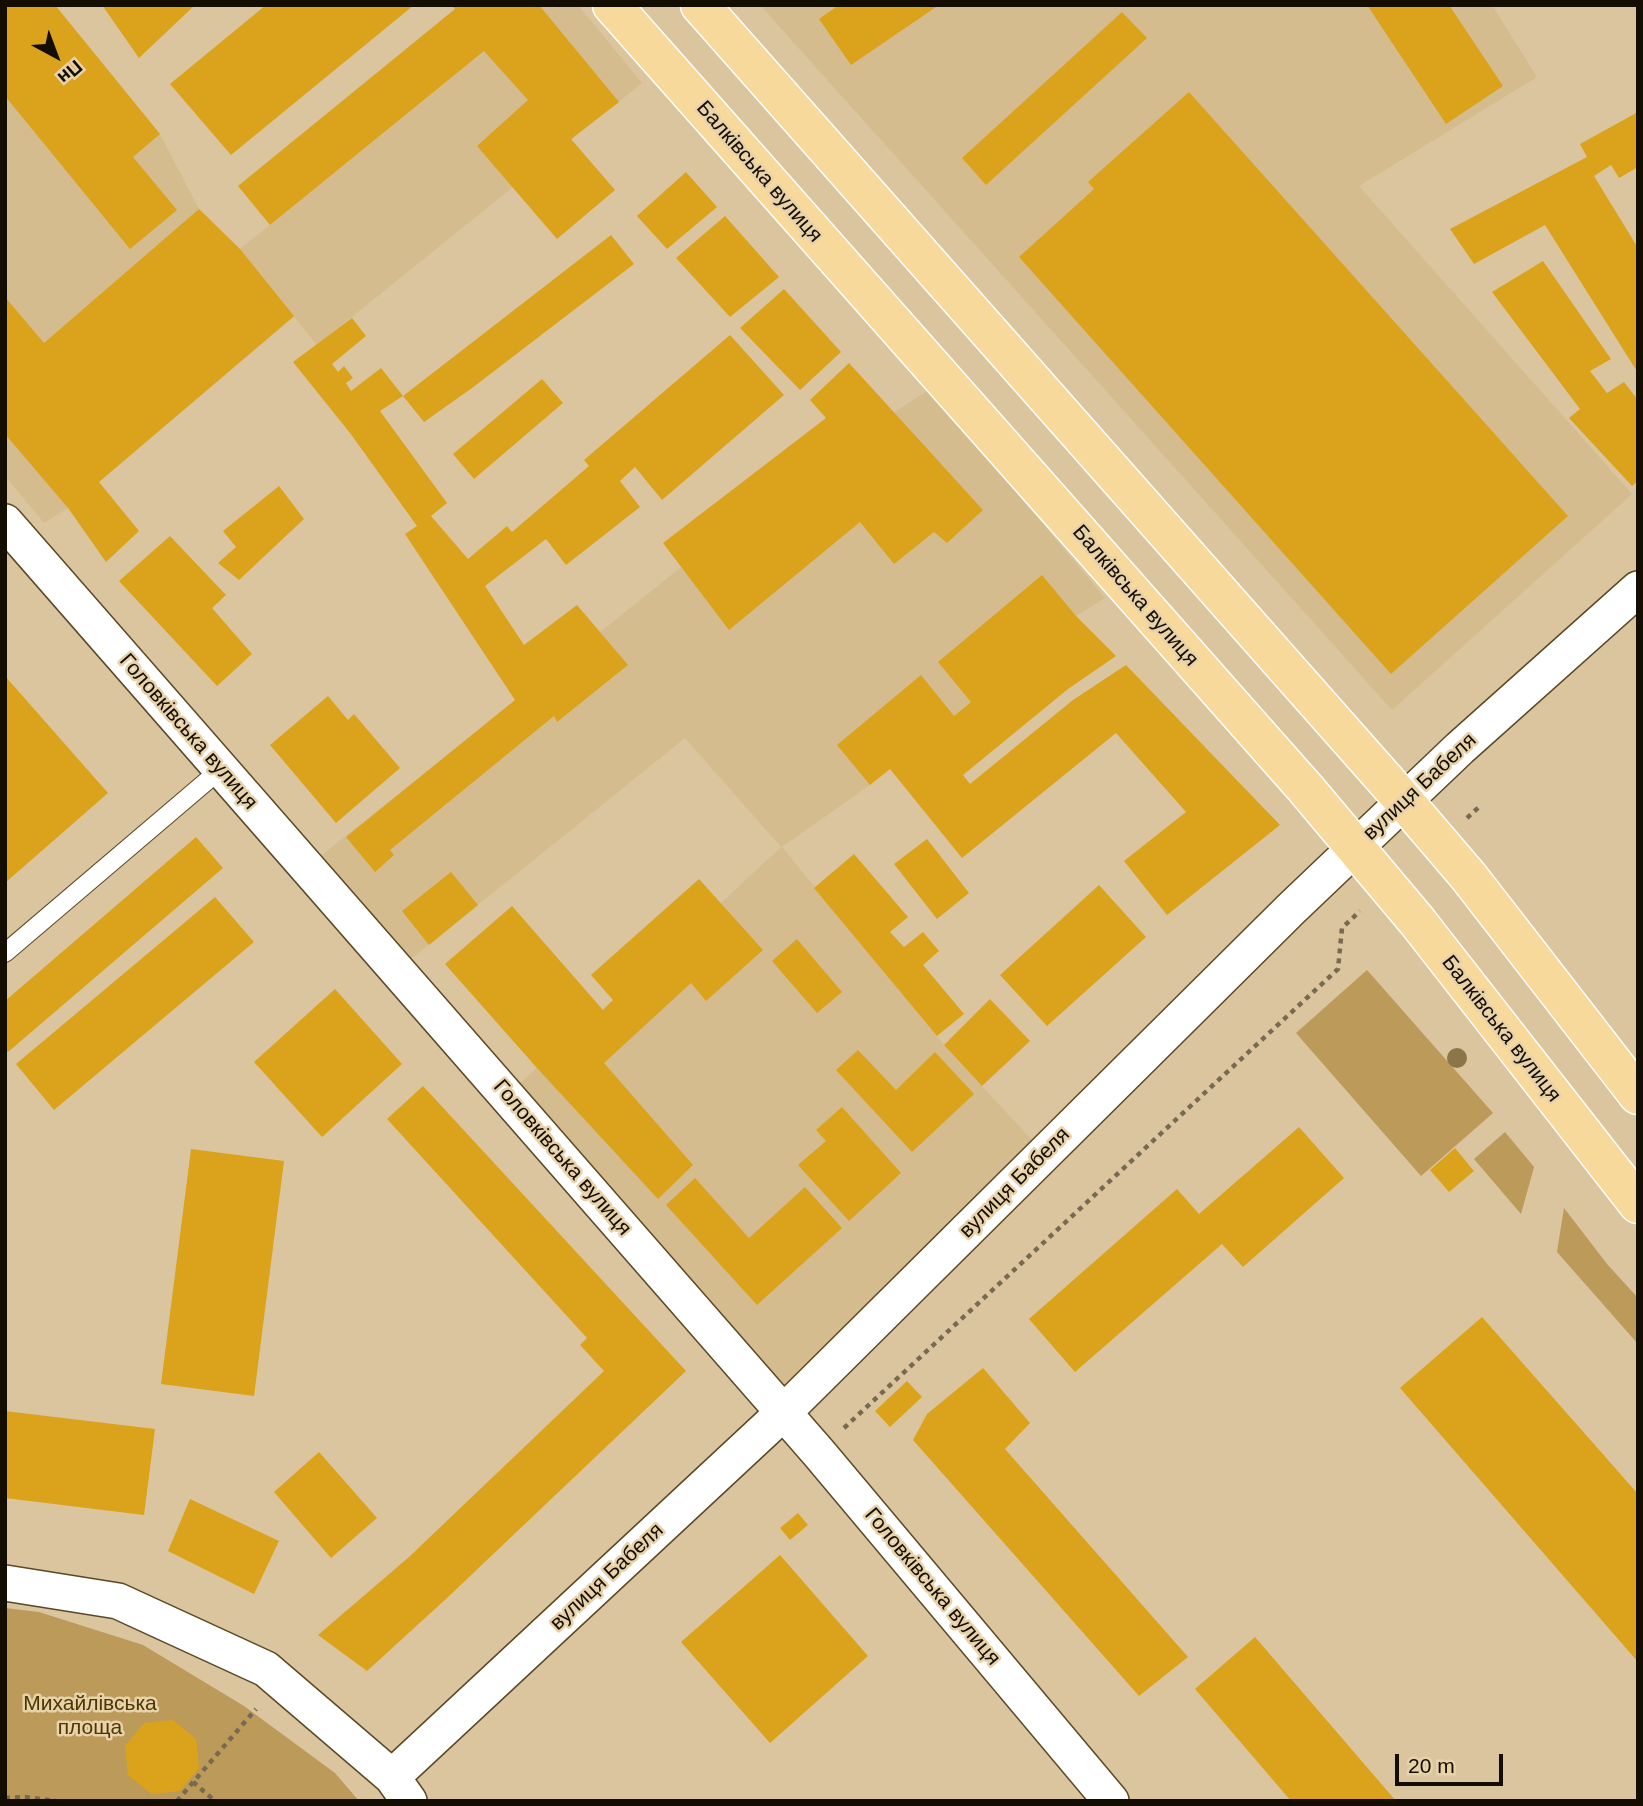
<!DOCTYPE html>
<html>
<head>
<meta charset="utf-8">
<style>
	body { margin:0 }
	#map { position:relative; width:1643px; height:1806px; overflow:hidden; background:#dac59e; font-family:Helvetica,sans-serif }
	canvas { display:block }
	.frame { position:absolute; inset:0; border:7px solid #140d01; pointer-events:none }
	.north { position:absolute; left:21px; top:21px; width:70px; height:70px; -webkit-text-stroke:5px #e8d2aa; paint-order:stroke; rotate:139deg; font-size:19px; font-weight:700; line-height:28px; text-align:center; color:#140d01 }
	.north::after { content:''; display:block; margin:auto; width:24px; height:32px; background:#140d01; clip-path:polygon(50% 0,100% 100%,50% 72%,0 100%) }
	.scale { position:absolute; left:1395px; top:1754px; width:108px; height:32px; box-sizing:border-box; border:4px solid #140d01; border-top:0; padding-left:9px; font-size:21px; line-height:24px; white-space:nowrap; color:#140d01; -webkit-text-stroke:5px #e8d2aa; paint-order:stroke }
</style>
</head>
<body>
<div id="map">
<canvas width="1643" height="1806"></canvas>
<div class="frame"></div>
<div class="north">Пн</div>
<div class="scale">20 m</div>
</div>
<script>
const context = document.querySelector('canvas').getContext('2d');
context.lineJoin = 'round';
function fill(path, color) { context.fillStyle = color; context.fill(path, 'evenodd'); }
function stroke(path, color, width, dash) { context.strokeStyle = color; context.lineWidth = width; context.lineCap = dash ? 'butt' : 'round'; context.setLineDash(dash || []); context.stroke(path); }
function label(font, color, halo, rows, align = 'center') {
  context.font = font + ' Helvetica,sans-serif'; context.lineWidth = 5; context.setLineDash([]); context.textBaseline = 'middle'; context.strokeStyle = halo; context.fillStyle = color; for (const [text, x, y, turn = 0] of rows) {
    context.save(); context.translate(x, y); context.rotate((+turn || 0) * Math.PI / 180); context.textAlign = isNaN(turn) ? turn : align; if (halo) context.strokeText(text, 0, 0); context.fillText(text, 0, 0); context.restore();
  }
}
const built = new Path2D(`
	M 5,5 L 55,5 L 160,134 L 199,209 L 240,249 L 541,5 L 578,5 L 642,83 L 317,345 L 294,317 L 68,508 L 44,523 L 5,476 Z
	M 760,5 L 1492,5 L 1537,77 L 1359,186 L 1632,494 L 1392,710 Z
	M 930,389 L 1105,598 L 1076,616 L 870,785 L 782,847 L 944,1045 L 1043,1152 L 785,1406 L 508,1094 L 721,903 L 781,847 L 685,738 L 401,967 L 312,863 L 680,568 L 893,413 Z`);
const green = new Path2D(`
	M 1367,970 L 1493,1113 L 1421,1176 L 1296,1033 Z
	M 1505,1132 L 1534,1167 L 1521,1214 L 1474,1159 Z
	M 1564,1208 L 1607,1264 L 1638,1298 L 1638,1344 L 1557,1252 Z
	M 5,1608 L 39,1612 L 143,1645 L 244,1706 L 335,1773 L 359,1801 L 5,1801 Z`);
const building = new Path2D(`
	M 5,5 L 55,5 L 160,134 L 133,157 L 177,210 L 130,249 L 5,96 Z
	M 102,5 L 195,5 L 139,58 Z
	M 266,5 L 414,5 L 231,155 L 170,84 Z
	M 451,5 L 539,5 L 619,102 L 571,139 L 615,190 L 557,239 L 477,146 L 528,100 L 484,51 L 270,225 L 238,186 L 455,9 Z
	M 839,5 L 939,5 L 851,65 L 819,19 Z
	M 1367,5 L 1449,5 L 1503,86 L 1446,124 Z
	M 1122,12 L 1147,38 L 986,185 L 962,158 Z
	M 1189,92 L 1568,516 L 1391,674 L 1019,257 L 1094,189 L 1088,182 Z
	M 1638,112 L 1638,167 L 1619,178 L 1611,165 L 1594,176 L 1638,248 L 1638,373 L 1545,225 L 1474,264 L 1450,229 L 1587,157 L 1580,144 Z
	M 686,172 L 717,207 L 667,249 L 637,216 Z
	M 199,209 L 240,249 L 294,316 L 99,482 L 139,531 L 106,562 L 68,508 L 5,434 L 5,297 L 44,343 Z
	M 725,216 L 779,277 L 730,317 L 676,258 Z
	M 611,235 L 634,264 L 472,388 L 424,422 L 403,396 Z
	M 1543,261 L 1611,359 L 1590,371 L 1607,393 L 1624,382 L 1638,400 L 1638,419 L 1636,421 L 1638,423 L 1638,481 L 1632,486 L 1569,418 L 1580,409 L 1492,292 Z
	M 784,289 L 841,352 L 800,390 L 740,328 Z
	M 352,318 L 366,336 L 332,364 L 338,372 L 344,366 L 353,378 L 346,383 L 351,391 L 381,368 L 403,396 L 380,411 L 447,503 L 431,516 L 468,559 L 507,526 L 512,532 L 589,466 L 584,460 L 730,335 L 784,395 L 662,500 L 635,467 L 620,481 L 640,507 L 566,565 L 546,539 L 485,586 L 524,645 L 577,605 L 628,665 L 557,722 L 554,716 L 390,850 L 394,855 L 375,872 L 346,837 L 515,700 L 405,534 L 417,526 L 350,433 L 293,362 Z
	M 849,363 L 983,510 L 947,543 L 934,532 L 894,564 L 860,522 L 729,630 L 663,543 L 826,418 L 810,400 Z
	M 542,379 L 563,403 L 474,479 L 453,454 Z
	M 279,486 L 304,519 L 239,580 L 218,563 L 236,547 L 223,531 Z
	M 170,536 L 226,595 L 212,608 L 252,654 L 217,686 L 119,581 Z
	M 1042,575 L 1076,616 L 1116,656 L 1068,689 L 963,775 L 970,784 L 1073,700 L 1126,665 L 1280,825 L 1167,915 L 1124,861 L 1186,812 L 1116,733 L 962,858 L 890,769 L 870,785 L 837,745 L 921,675 L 954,716 L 971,702 L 938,662 Z
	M 5,676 L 108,793 L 5,883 Z
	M 328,696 L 348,720 L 354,714 L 400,768 L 336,823 L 270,745 Z
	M 196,837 L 223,868 L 8,1052 L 5,1049 L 5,1001 Z
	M 927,839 L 969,893 L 937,919 L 894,864 Z
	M 854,854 L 908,917 L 890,932 L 904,947 L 923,932 L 939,951 L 923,965 L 964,1014 L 937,1036 L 814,888 Z
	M 451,872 L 478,905 L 429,945 L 402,911 Z
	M 699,879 L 763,950 L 706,1001 L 691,983 L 604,1063 L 693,1165 L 658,1199 L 537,1068 L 445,964 L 512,906 L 603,1010 L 613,1000 L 591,975 Z
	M 1099,885 L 1146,937 L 1047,1026 L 1000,975 Z
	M 215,897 L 254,942 L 54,1110 L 16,1064 Z
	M 797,939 L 842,992 L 817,1013 L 772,961 Z
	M 335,989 L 402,1064 L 322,1137 L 254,1062 Z
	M 990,999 L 1030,1041 L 982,1086 L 944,1045 Z
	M 858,1050 L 896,1090 L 935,1052 L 974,1094 L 912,1152 L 836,1070 Z
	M 423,1086 L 686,1371 L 447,1598 L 367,1671 L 318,1635 L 409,1557 L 604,1371 L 580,1345 L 587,1338 L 387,1119 Z
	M 842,1107 L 901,1173 L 849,1221 L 798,1165 L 826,1141 L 816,1130 Z
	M 1299,1127 L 1344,1178 L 1243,1267 L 1222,1244 L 1075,1372 L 1029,1319 L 1177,1189 L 1199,1214 Z
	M 1455,1148 L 1474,1171 L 1449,1192 L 1430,1170 Z
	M 191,1149 L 284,1161 L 254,1396 L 161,1384 Z
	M 695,1178 L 749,1238 L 805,1187 L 842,1228 L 757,1305 L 666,1205 Z
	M 1482,1317 L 1638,1494 L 1638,1662 L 1400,1388 Z
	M 983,1368 L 1030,1423 L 1005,1449 L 1188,1657 L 1139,1696 L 913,1440 L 927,1414 Z
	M 907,1381 L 922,1397 L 890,1427 L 875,1411 Z
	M 5,1411 L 155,1429 L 144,1515 L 5,1498 Z
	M 319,1452 L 377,1518 L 331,1558 L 274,1492 Z
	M 190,1499 L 279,1541 L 254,1594 L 168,1551 Z
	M 798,1513 L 808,1525 L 790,1540 L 780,1528 Z
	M 780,1555 L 868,1656 L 770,1743 L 681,1642 Z
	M 1255,1637 L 1396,1801 L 1291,1801 L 1195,1689 Z
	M 173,1720 L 196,1739 L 199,1768 L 180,1791 L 151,1794 L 128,1775 L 125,1746 L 144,1723 Z`);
const path = new Path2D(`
	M 1467,818 L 1479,807
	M 844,1428 L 1338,969 L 1342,928 L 1360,911
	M 193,1782 L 215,1801
	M 5,1798 L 25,1797 L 56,1801
	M 177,1801 L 256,1709`);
const service = new Path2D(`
	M 5,953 L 221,769`);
const minor = new Path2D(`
	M 5,522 L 818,1452 L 1111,1801
	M 5,1583 L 118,1601 L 266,1669 L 392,1777 L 409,1801
	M 392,1777 L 784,1412 L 1291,909 L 1460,748 L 1638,589`);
const primary = new Path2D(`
	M 612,5 L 1306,789 L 1417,921 L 1638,1204
	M 700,5 L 1404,801 L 1469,877 L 1638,1095`);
const trees = [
	[1457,1058]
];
const streetNames = [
	["Балківська вулиця",759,172,49],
	["Балківська вулиця",1135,596,49],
	["Головківська вулиця",188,732,49],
	["вулиця Бабеля",1420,787,-43],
	["Балківська вулиця",1501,1029,52],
	["Головківська вулиця",562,1158,49],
	["вулиця Бабеля",1015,1183,-45],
	["вулиця Бабеля",607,1577,-43],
	["Головківська вулиця",932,1587,50]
];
const parkNames = [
	["Михайлівська",90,1704],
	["площа",90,1728]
];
fill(built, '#d5bc8e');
fill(green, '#bb9a5a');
fill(building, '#dba31b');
stroke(service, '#5b4825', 20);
stroke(minor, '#5b4825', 38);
stroke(primary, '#fff', 41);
stroke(path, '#786a51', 4.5, [5, 5]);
stroke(service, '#fff', 18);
stroke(minor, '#fff', 35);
stroke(primary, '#f7d99b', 38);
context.fillStyle = '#8c7648';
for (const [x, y] of trees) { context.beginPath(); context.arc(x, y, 10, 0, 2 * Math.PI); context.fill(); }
label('21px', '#140d01', '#e8d2aa', streetNames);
label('21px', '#4c3601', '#e8d2aa', parkNames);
</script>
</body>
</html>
